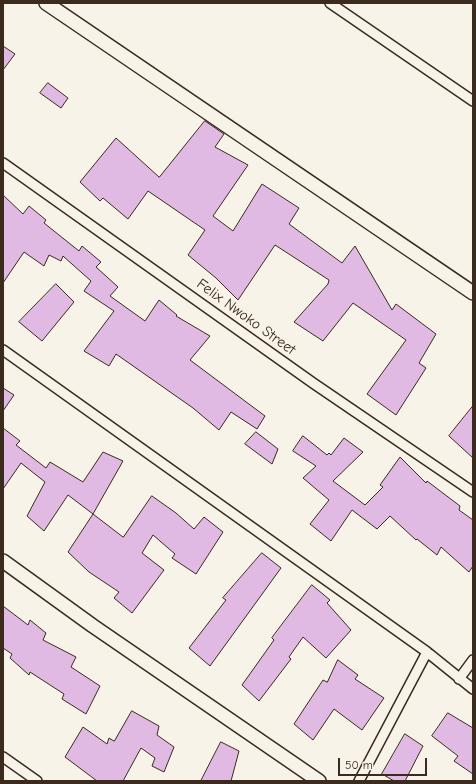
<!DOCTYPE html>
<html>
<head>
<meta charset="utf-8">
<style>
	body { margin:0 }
	#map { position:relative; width:476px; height:784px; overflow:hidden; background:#f7f3e8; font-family:"Comic Neue",sans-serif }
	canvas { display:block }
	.frame { position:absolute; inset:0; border:4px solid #3b2a1e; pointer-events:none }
	.scale { position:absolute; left:338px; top:758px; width:89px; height:18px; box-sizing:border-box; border:2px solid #3b2a1e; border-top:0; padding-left:5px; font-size:12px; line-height:14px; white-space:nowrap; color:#3b2a1e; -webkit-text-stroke:3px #f7f3e8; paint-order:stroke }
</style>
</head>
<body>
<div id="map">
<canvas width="476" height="784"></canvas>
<div class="frame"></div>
<div class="scale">50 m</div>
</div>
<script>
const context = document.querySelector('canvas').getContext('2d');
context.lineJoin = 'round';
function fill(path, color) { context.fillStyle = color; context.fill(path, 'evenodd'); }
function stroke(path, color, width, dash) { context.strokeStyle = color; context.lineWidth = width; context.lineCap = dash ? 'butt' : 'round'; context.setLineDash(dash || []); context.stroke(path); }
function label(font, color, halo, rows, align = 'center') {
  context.font = font + ' "Comic Neue",sans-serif'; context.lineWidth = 3; context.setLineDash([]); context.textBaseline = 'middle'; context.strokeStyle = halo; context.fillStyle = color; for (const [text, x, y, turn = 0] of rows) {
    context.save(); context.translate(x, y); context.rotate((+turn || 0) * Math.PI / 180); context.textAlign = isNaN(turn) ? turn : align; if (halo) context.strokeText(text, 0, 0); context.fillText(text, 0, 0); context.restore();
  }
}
const building = new Path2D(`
	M 3,46 L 15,54 L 3,70 Z
	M 48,83 L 68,98 L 61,108 L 40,93 Z
	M 205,121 L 224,134 L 215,147 L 248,165 L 213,216 L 233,231 L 262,184 L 299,208 L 289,224 L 342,263 L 355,246 L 392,310 L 396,304 L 436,334 L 419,363 L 426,368 L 396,415 L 367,394 L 406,340 L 353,303 L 323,341 L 294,322 L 328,284 L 329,280 L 275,245 L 238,300 L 216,278 L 188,255 L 205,230 L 148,191 L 128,219 L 103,198 L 100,201 L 80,182 L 116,138 L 159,177 Z
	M 3,195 L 23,214 L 29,206 L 46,220 L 44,223 L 79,251 L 82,246 L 101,262 L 96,267 L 118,287 L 110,296 L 145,321 L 159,300 L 177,315 L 176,316 L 210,336 L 190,360 L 265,416 L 257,429 L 231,412 L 219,430 L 193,408 L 116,354 L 109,366 L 84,351 L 114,311 L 84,291 L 91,281 L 63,256 L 61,261 L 49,255 L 44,266 L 24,252 L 3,283 Z
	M 56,284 L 74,302 L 42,341 L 19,322 Z
	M 3,388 L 14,395 L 3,411 Z
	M 473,406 L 473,458 L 449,436 Z
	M 3,428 L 20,441 L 16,445 L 46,468 L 50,462 L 83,482 L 103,452 L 123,461 L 93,514 L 68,495 L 44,531 L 27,516 L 45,482 L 21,463 L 3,489 Z
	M 256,432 L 278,449 L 272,464 L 245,444 Z
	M 303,436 L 327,455 L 329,453 L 331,455 L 344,438 L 363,452 L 333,481 L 365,505 L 383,487 L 380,485 L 400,457 L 426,483 L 427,481 L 460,506 L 459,510 L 473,520 L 473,566 L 469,572 L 441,547 L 437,555 L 417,539 L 416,540 L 390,516 L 377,529 L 352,510 L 331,541 L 310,524 L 329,500 L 303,478 L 316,466 L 293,451 Z
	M 152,496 L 176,513 L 194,529 L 204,517 L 223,532 L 196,574 L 172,558 L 175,554 L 153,535 L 142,553 L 164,570 L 132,613 L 114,598 L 119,592 L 89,572 L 68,552 L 93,514 L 123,537 Z
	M 262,553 L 281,568 L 210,666 L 189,648 L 226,600 L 223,598 Z
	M 312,585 L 330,600 L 327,603 L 351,630 L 326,658 L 303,637 L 289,657 L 291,659 L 259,701 L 242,685 L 274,640 L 272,638 Z
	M 3,606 L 28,625 L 30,620 L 46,633 L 43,640 L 76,657 L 71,667 L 100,686 L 86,714 L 62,699 L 64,694 L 30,672 L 29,675 L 10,658 L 12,654 L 3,648 Z
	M 338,660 L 358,675 L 355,679 L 384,698 L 362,730 L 334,709 L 313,740 L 294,724 L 323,680 L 327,682 Z
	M 132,711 L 159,726 L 157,735 L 174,747 L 164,772 L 152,766 L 155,758 L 141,748 L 123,781 L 97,781 L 65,757 L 83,727 L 107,744 L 109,738 L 114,741 Z
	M 448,713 L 473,728 L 473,774 L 454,761 L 458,756 L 432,736 Z
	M 405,734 L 423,746 L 405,781 L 394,781 L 382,774 Z
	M 221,742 L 239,751 L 231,781 L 201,781 Z`);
const street = new Path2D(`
	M 330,3 L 473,101
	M 3,163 L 313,383 L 473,492
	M 3,350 L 427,652 L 473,689
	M 459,679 L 473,660
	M 3,757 L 37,781
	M 359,781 L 427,652`);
const secondary = new Path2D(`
	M 46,3 L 473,293
	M 3,561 L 93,626 L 319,781`);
const streetNames = [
	["Felix Nwoko Street",246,317,36]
];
fill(building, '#e0bae3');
stroke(building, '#3b2a1e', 1);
stroke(street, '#3b2a1e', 12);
stroke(secondary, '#3b2a1e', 16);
stroke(street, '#f7f3e8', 9);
stroke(secondary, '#f7f3e8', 13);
label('15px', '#3b2a1e', '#f7f3e8', streetNames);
</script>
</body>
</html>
